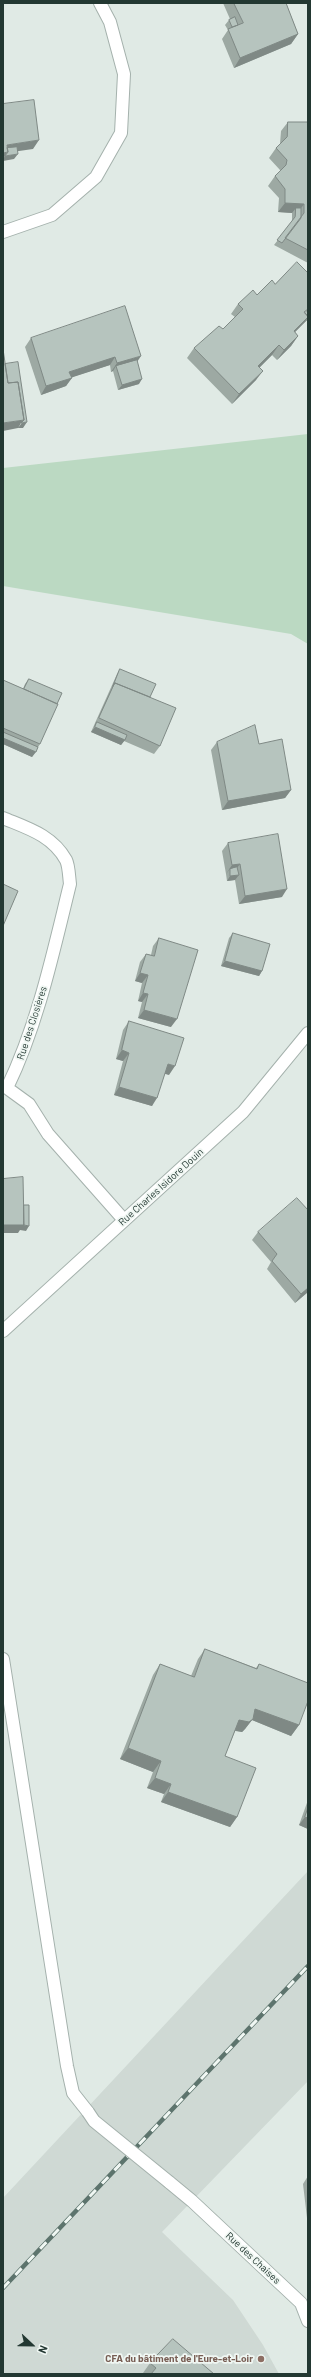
<!DOCTYPE html>
<html>
<head>
<meta charset="utf-8">
<style>
	body { margin:0 }
	#map { position:relative; width:311px; height:2377px; overflow:hidden; background:#e0eae5; font-family:Barlow,sans-serif }
	canvas { display:block }
	.frame { position:absolute; inset:0; border:4px solid #233832; pointer-events:none }
	.north { position:absolute; left:12px; top:2325px; width:40px; height:40px; -webkit-text-stroke:3px #f0f7f3; paint-order:stroke; rotate:112deg; font-size:11px; font-weight:700; line-height:16px; text-align:center; color:#233832 }
	.north::after { content:''; display:block; margin:auto; width:14px; height:18px; background:#233832; clip-path:polygon(50% 0,100% 100%,50% 72%,0 100%) }
</style>
</head>
<body>
<div id="map">
<canvas width="311" height="2377"></canvas>
<div class="frame"></div>
<div class="north">N</div>
</div>
<script>
const context = document.querySelector('canvas').getContext('2d');
context.lineJoin = 'round';
function fill(path, color) { context.fillStyle = color; context.fill(path, 'evenodd'); }
function stroke(path, color, width, dash) { context.strokeStyle = color; context.lineWidth = width; context.lineCap = dash ? 'butt' : 'round'; context.setLineDash(dash || []); context.stroke(path); }
function label(font, color, halo, rows, align = 'center') {
  context.font = font + ' Barlow,sans-serif'; context.lineWidth = 3.5; context.setLineDash([]); context.textBaseline = 'middle'; context.strokeStyle = halo; context.fillStyle = color; for (const [text, x, y, turn = 0] of rows) {
    context.save(); context.translate(x, y); context.rotate((+turn || 0) * Math.PI / 180); context.textAlign = isNaN(turn) ? turn : align; if (halo) context.strokeText(text, 0, 0); context.fillText(text, 0, 0); context.restore();
  }
}
const built = new Path2D(`
	M 308,1871 L 308,2081 L 162,2232 L 233,2300 L 263,2345 L 279,2374 L 3,2374 L 3,2198 Z`);
const green = new Path2D(`
	M 308,434 L 308,644 L 291,634 L 3,586 L 3,468 Z`);
const minor = new Path2D(`
	M 3,232 L 52,215 L 96,177 L 121,133 L 124,74 L 110,22 L 100,3
	M 3,818 C 27,828 52,835 66,860 C 69,866 69,877 70,884 C 53,953 38,1024 7,1088
	M 7,1088 L 29,1104 L 48,1134 L 124,1220
	M 3,1659 L 67,2066 L 73,2093 L 88,2112
	M 169,2182 L 192,2201 L 301,2303 L 308,2321`);
const tertiary = new Path2D(`
	M 3,1331 L 243,1112 L 308,1033`);
const rail = new Path2D(`
	M 3,2288 L 308,1966`);
const minorBridge = new Path2D(`
	M 88,2112 L 94,2121 L 169,2182`);
const wall = new Path2D(`
	M 223,3 L 286,3 L 298,34 L 291,44 L 234,68 L 222,39 L 228,30 L 225,25 L 229,20 L 230,19 Z
	M 288,122 L 308,122 L 308,263 L 274,245 L 292,222 L 292,213 L 278,212 L 279,198 L 268,186 L 275,176 L 280,171 L 280,170 L 269,158 L 276,148 L 280,144 L 281,131 Z
	M 257,295 L 308,319 L 295,332 L 298,336 L 291,346 L 277,360 L 272,355 L 260,367 L 256,380 L 232,404 L 187,358 L 194,348 L 223,329 L 235,317 L 231,314 L 238,304 Z
	M 31,338 L 137,361 L 139,384 L 118,390 L 113,371 L 111,372 L 110,365 L 72,377 L 66,386 L 41,395 L 25,347 Z
	M 120,669 L 150,697 L 160,746 L 154,754 L 124,741 L 121,745 L 91,732 L 117,674 Z
	M 29,679 L 40,744 L 32,757 L 3,744 L 3,680 L 23,689 L 25,684 Z
	M 217,742 L 259,744 L 291,790 L 285,798 L 222,810 L 211,750 Z
	M 228,843 L 282,897 L 239,904 L 235,880 L 227,881 L 226,874 L 222,851 Z
	M 233,933 L 262,971 L 259,976 L 221,966 L 229,938 Z
	M 159,938 L 171,1027 L 138,1018 L 142,1002 L 138,1001 L 142,983 L 135,981 L 140,962 L 146,954 L 151,955 L 153,946 Z
	M 129,1021 L 169,1075 L 165,1073 L 152,1106 L 114,1095 L 123,1061 L 116,1059 L 123,1030 Z
	M 308,1210 L 308,1292 L 295,1303 L 267,1269 L 271,1262 L 252,1240 L 258,1232 Z
	M 205,1649 L 256,1668 L 259,1664 L 299,1725 L 291,1736 L 252,1720 L 245,1729 L 242,1732 L 235,1731 L 225,1756 L 237,1817 L 230,1827 L 161,1802 L 164,1794 L 147,1788 L 153,1772 L 120,1759 L 153,1675 L 160,1664 L 191,1676 L 198,1659 Z
	M 308,1800 L 308,1829 L 299,1825 Z
	M 308,2176 L 308,2218 L 307,2218 L 303,2184 Z
	M 150,2363 L 214,2374 L 144,2374 L 143,2373 Z`);
const shadedWall = new Path2D(`
	M 298,34 L 291,44 L 234,68 L 240,58 Z
	M 39,140 L 33,149 L 5,153 L 7,145 Z
	M 8,152 L 3,159 L 3,153 Z
	M 18,154 L 14,159 L 3,161 L 3,159 L 5,156 Z
	M 285,203 L 304,204 L 298,213 L 296,208 L 292,213 L 278,212 Z
	M 308,317 L 301,326 L 287,340 L 294,331 Z
	M 308,318 L 308,319 L 301,326 L 305,321 Z
	M 298,336 L 291,346 L 277,360 L 284,350 Z
	M 279,345 L 272,355 L 251,376 L 258,366 Z
	M 141,356 L 135,365 L 116,366 L 113,371 L 111,372 L 117,363 Z
	M 115,357 L 110,365 L 64,380 L 69,372 Z
	M 263,371 L 256,380 L 232,404 L 239,394 Z
	M 72,378 L 66,386 L 41,395 L 46,386 Z
	M 142,379 L 139,384 L 118,390 L 122,385 Z
	M 24,420 L 18,428 L 3,431 L 3,423 Z
	M 27,422 L 23,428 L 18,428 L 21,423 Z
	M 95,727 L 125,740 L 121,745 L 91,732 Z
	M 3,738 L 36,752 L 32,757 L 3,744 Z
	M 291,790 L 285,798 L 222,810 L 228,801 Z
	M 240,864 L 234,872 L 230,869 L 226,874 L 232,865 Z
	M 239,875 L 235,880 L 227,881 L 230,876 Z
	M 287,889 L 282,897 L 239,904 L 245,896 Z
	M 225,961 L 262,971 L 259,976 L 221,966 Z
	M 140,973 L 148,975 L 142,983 L 135,981 Z
	M 143,993 L 148,994 L 142,1002 L 138,1001 Z
	M 144,1010 L 177,1019 L 171,1027 L 138,1018 Z
	M 122,1050 L 129,1053 L 123,1061 L 116,1059 Z
	M 168,1064 L 175,1066 L 169,1075 L 162,1073 Z
	M 119,1087 L 157,1098 L 152,1106 L 114,1095 Z
	M 3,1225 L 24,1225 L 29,1226 L 26,1231 L 20,1230 L 18,1233 L 3,1233 Z
	M 308,1288 L 308,1292 L 295,1303 L 301,1294 Z
	M 255,1709 L 299,1725 L 291,1736 L 252,1720 L 245,1729 L 242,1732 L 232,1730 L 239,1720 Z
	M 128,1748 L 161,1761 L 153,1772 L 120,1759 Z
	M 155,1778 L 171,1784 L 164,1794 L 147,1788 Z
	M 168,1792 L 237,1817 L 230,1827 L 161,1802 Z
	M 305,1817 L 308,1818 L 308,1829 L 299,1825 Z`);
const building = new Path2D(`
	M 234,3 L 286,3 L 298,34 L 240,58 L 228,29 L 243,23 Z
	M 235,17 L 238,25 L 232,27 L 229,20 Z
	M 34,100 L 39,140 L 7,145 L 8,152 L 3,153 L 3,104 Z
	M 288,122 L 308,122 L 308,250 L 285,238 L 304,213 L 304,204 L 285,203 L 285,189 L 275,176 L 286,165 L 287,160 L 276,148 L 287,137 Z
	M 17,147 L 18,154 L 5,156 L 8,152 L 7,148 Z
	M 296,208 L 301,208 L 301,218 L 282,243 L 277,240 L 295,217 Z
	M 297,262 L 308,273 L 308,309 L 304,312 L 308,317 L 294,331 L 298,336 L 284,350 L 279,345 L 258,366 L 263,371 L 239,394 L 194,348 L 219,326 L 223,329 L 243,309 L 238,304 L 253,290 L 257,295 L 272,280 L 275,284 Z
	M 125,306 L 141,356 L 117,363 L 115,357 L 69,372 L 72,378 L 46,386 L 31,338 Z
	M 308,310 L 308,316 L 305,313 Z
	M 3,349 L 8,383 L 18,382 L 24,420 L 3,423 Z
	M 137,360 L 142,379 L 122,385 L 116,366 Z
	M 18,362 L 27,422 L 21,423 L 24,420 L 18,382 L 8,383 L 5,364 Z
	M 120,669 L 156,684 L 150,697 L 115,683 L 113,686 Z
	M 29,679 L 62,693 L 57,704 L 24,689 Z
	M 3,680 L 58,704 L 40,744 L 3,728 Z
	M 115,683 L 176,708 L 160,746 L 99,718 Z
	M 97,722 L 127,735 L 125,740 L 95,727 Z
	M 255,725 L 259,744 L 282,739 L 291,790 L 228,801 L 217,742 Z
	M 3,732 L 38,747 L 36,752 L 3,738 Z
	M 278,834 L 287,889 L 245,896 L 240,864 L 232,865 L 228,843 Z
	M 237,867 L 239,875 L 230,876 L 230,869 Z
	M 3,884 L 18,891 L 3,926 Z
	M 233,933 L 270,944 L 262,971 L 225,961 Z
	M 159,938 L 198,950 L 177,1019 L 144,1010 L 148,994 L 143,993 L 148,975 L 140,973 L 146,954 L 154,956 Z
	M 129,1021 L 184,1038 L 175,1066 L 168,1064 L 157,1098 L 119,1087 L 129,1053 L 122,1050 Z
	M 23,1177 L 24,1225 L 3,1225 L 3,1179 Z
	M 297,1198 L 308,1210 L 308,1288 L 301,1294 L 272,1261 L 277,1254 L 258,1232 Z
	M 24,1205 L 29,1205 L 29,1226 L 24,1225 Z
	M 205,1649 L 257,1669 L 259,1664 L 308,1683 L 308,1701 L 299,1725 L 255,1709 L 253,1719 L 249,1722 L 239,1720 L 225,1756 L 256,1768 L 237,1817 L 168,1792 L 171,1784 L 155,1778 L 161,1761 L 128,1748 L 160,1664 L 194,1677 Z
	M 308,1808 L 308,1818 L 305,1817 Z
	M 173,2339 L 214,2374 L 151,2374 L 156,2368 L 150,2363 Z`);
const markers = [
	[261,2359,4,"#8d6e63"]
];
const streetNames = [
	["Rue des Closières",32,1023,-72],
	["Rue Charles Isidore Douin",161,1187,-42],
	["Rue des Chaises",253,2258,43]
];
const educationNames = [
	["CFA du bâtiment de l'Eure-et-Loir",253,2359]
];
fill(built, '#cfd9d4');
fill(green, '#bbd9c2');
stroke(minor, '#a4b1ac', 14);
stroke(tertiary, '#a4b1ac', 14);
stroke(minor, '#fff', 12);
stroke(tertiary, '#fff', 12);
stroke(rail, '#5d746d', 4.5);
stroke(rail, '#f0f7f3', 3, [9]);
stroke(minorBridge, '#a4b1ac', 14, []);
stroke(minorBridge, '#fff', 12);
fill(wall, '#9da9a3');
fill(shadedWall, '#7f8985');
fill(building, '#b6c4be');
stroke(building, '#7f8985', 1);
for (const [x, y, r, color] of markers) { const dot = new Path2D(); dot.arc(x, y, r, 0, 2 * Math.PI); context.fillStyle = color; context.fill(dot); stroke(dot, '#f0f7f3', 1.5); }
label('10px', '#233832', '#f0f7f3', streetNames);
label('bold 10px', '#785e54', '#f0f7f3', educationNames, 'right');
</script>
</body>
</html>
